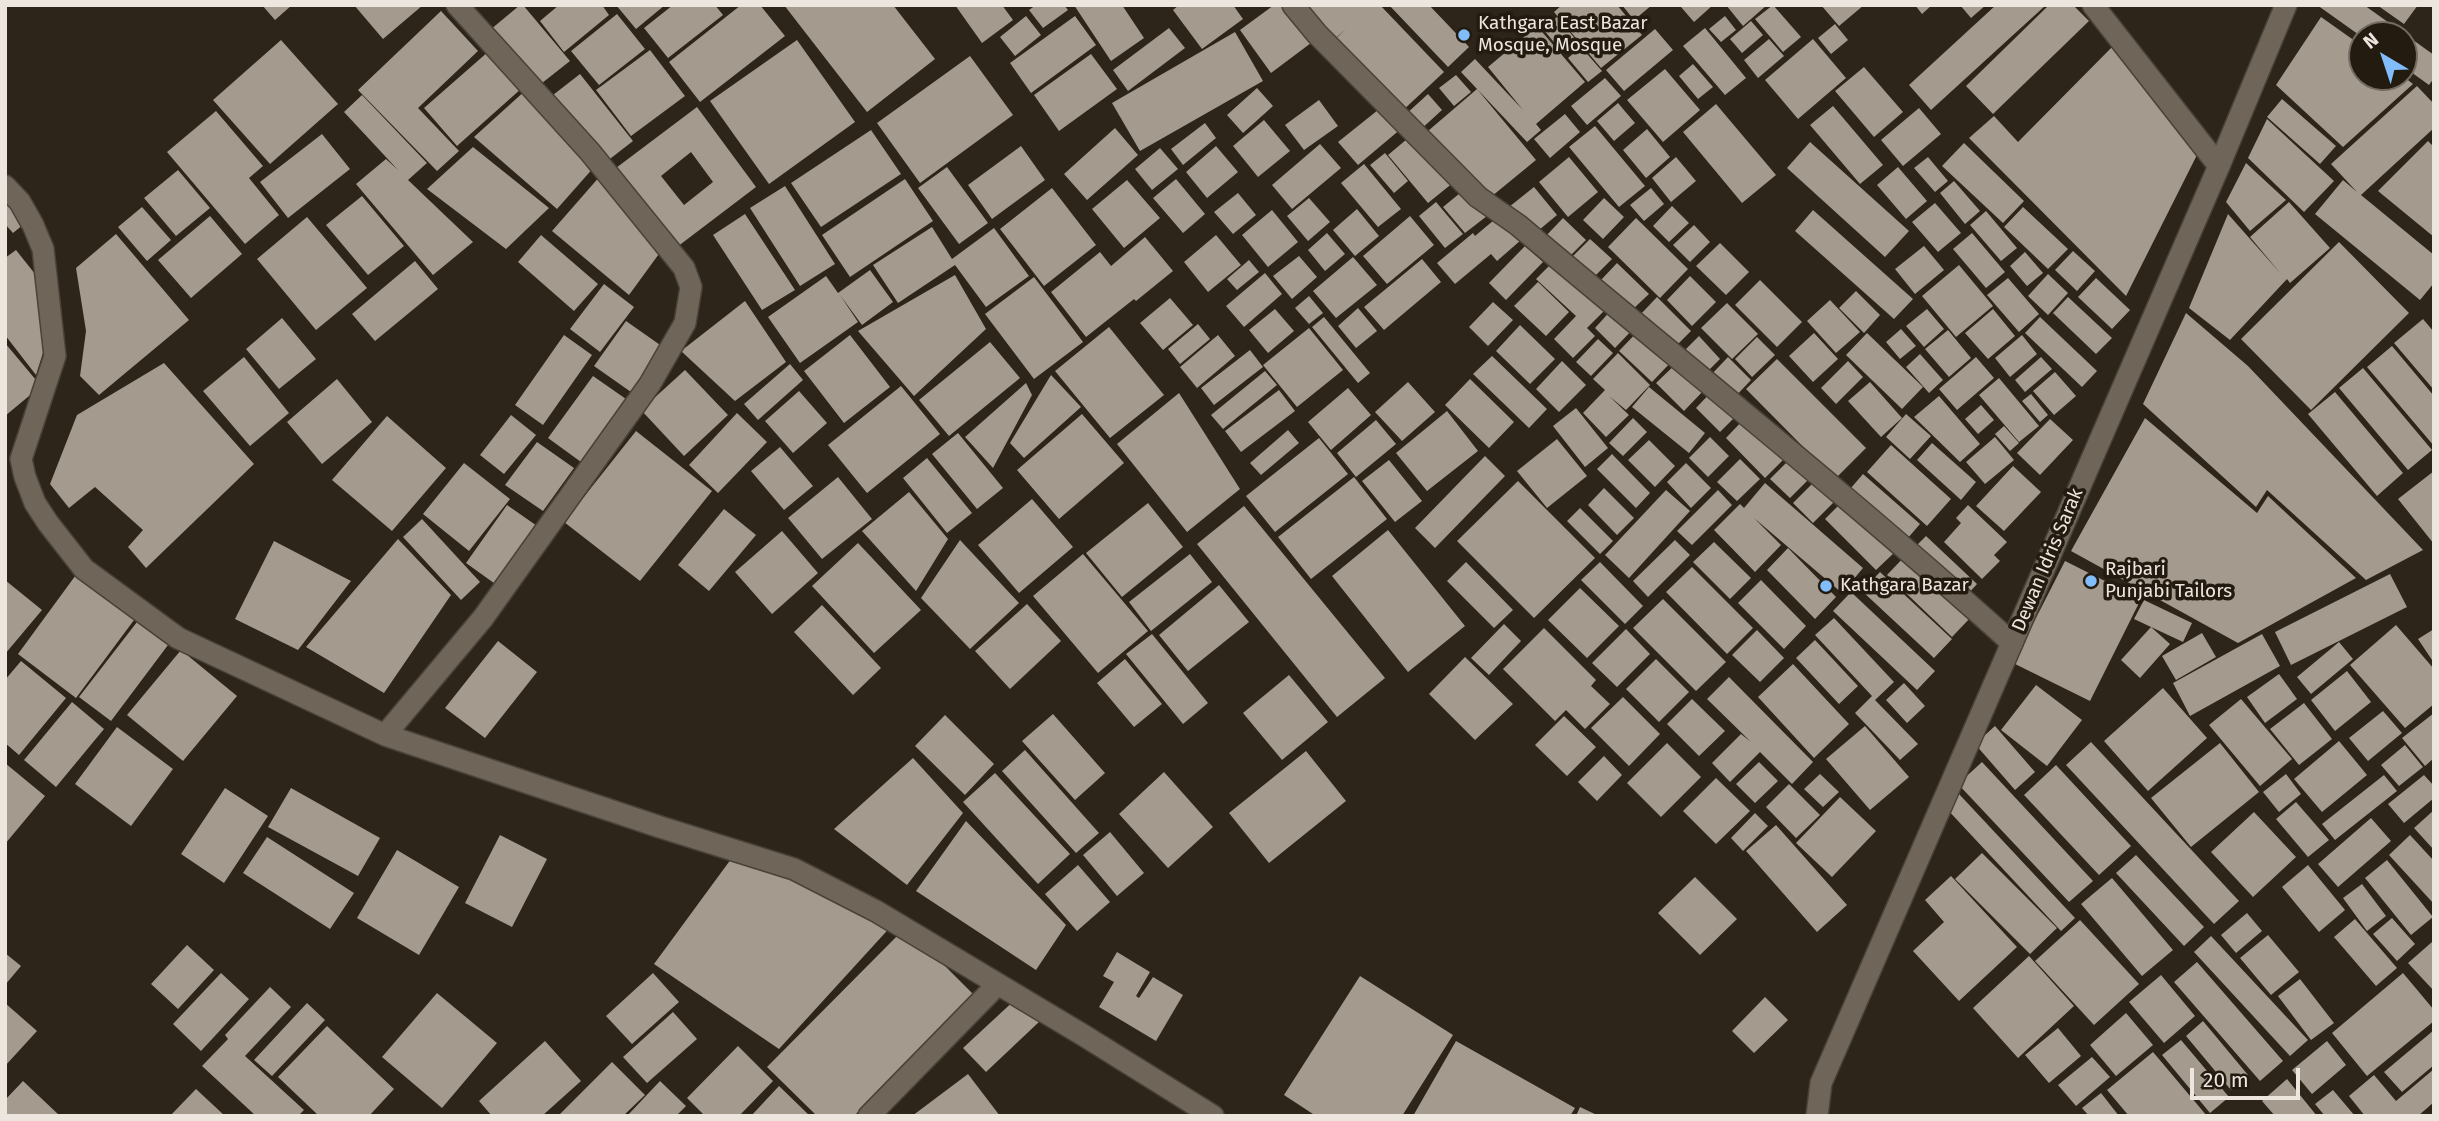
<!DOCTYPE html>
<html>
<head>
<meta charset="utf-8">
<style>
	body { margin:0 }
	#map { position:relative; width:2439px; height:1121px; overflow:hidden; background:#2d251a; font-family:"Fira Sans",sans-serif }
	canvas { display:block }
	.frame { position:absolute; inset:0; border:7px solid #ece6df; pointer-events:none }
	.north { position:absolute; left:2348px; top:21px; width:70px; height:70px; box-sizing:border-box; background:#231b10; border:2px solid #736c63; border-radius:50%; rotate:321deg; font-size:19px; font-weight:700; line-height:28px; text-align:center; color:#ece6df }
	.north::after { content:''; display:block; margin:auto; width:24px; height:32px; background:#81bdfa; clip-path:polygon(50% 0,100% 100%,50% 72%,0 100%) }
	.scale { position:absolute; left:2190px; top:1068px; width:110px; height:32px; box-sizing:border-box; border:4px solid #ece6df; border-top:0; padding-left:9px; font-size:21px; line-height:24px; white-space:nowrap; color:#ece6df; -webkit-text-stroke:5px #231b10; paint-order:stroke }
</style>
</head>
<body>
<div id="map">
<canvas width="2439" height="1121"></canvas>
<div class="frame"></div>
<div class="north">N</div>
<div class="scale">20 m</div>
</div>
<script>
const context = document.querySelector('canvas').getContext('2d');
context.lineJoin = 'round';
function fill(path, color) { context.fillStyle = color; context.fill(path, 'evenodd'); }
function stroke(path, color, width, dash) { context.strokeStyle = color; context.lineWidth = width; context.lineCap = dash ? 'butt' : 'round'; context.setLineDash(dash || []); context.stroke(path); }
function label(font, color, halo, rows, align = 'center') {
  context.font = font + ' "Fira Sans",sans-serif'; context.lineWidth = 7; context.setLineDash([]); context.textBaseline = 'middle'; context.strokeStyle = halo; context.fillStyle = color; for (const [text, x, y, turn = 0] of rows) {
    context.save(); context.translate(x, y); context.rotate((+turn || 0) * Math.PI / 180); context.textAlign = isNaN(turn) ? turn : align; if (halo) context.strokeText(text, 0, 0); context.fillText(text, 0, 0); context.restore();
  }
}
const building = new Path2D(`
	M 262,5 L 292,5 L 275,20 Z
	M 354,5 L 423,5 L 383,39 Z
	M 520,5 L 523,5 L 570,61 L 537,87 L 490,30 Z
	M 559,5 L 602,5 L 609,15 L 564,52 L 540,21 Z
	M 616,5 L 665,5 L 636,29 Z
	M 673,5 L 715,5 L 723,15 L 668,58 L 644,28 Z
	M 741,5 L 760,5 L 785,36 L 700,102 L 669,62 Z
	M 784,5 L 893,5 L 935,59 L 867,112 Z
	M 955,5 L 1002,5 L 1013,20 L 982,43 Z
	M 1036,5 L 1064,5 L 1068,10 L 1043,28 L 1029,10 Z
	M 1074,5 L 1122,5 L 1144,38 L 1111,61 Z
	M 1179,5 L 1233,5 L 1243,19 L 1202,49 L 1173,10 Z
	M 1274,5 L 1289,5 L 1315,40 L 1271,73 L 1240,30 Z
	M 1301,5 L 1380,5 L 1444,72 L 1400,113 L 1332,42 L 1346,29 L 1331,42 Z
	M 1389,5 L 1429,5 L 1469,47 L 1448,67 Z
	M 1562,5 L 1617,5 L 1642,35 L 1601,68 L 1554,12 Z
	M 1622,5 L 1652,5 L 1634,20 Z
	M 1683,5 L 1713,5 L 1694,22 L 1681,7 Z
	M 1726,5 L 1767,5 L 1743,26 Z
	M 1773,5 L 1801,37 L 1783,52 L 1755,19 Z
	M 1821,5 L 1864,5 L 1839,26 Z
	M 1915,5 L 1932,5 L 1922,14 Z
	M 1960,5 L 1986,5 L 1971,18 Z
	M 1996,5 L 2046,5 L 1931,110 L 1909,85 Z
	M 2049,5 L 2073,5 L 2089,21 L 1993,114 L 1966,86 Z
	M 2317,5 L 2364,5 L 2434,55 L 2434,78 L 2429,85 L 2404,67 L 2404,35 L 2362,35 L 2362,37 Z
	M 2377,5 L 2418,5 L 2404,24 Z
	M 441,11 L 478,51 L 418,108 L 459,151 L 437,171 L 358,90 Z
	M 617,14 L 645,49 L 599,85 L 571,51 Z
	M 1026,16 L 1041,35 L 1015,56 L 1000,37 Z
	M 1075,16 L 1096,45 L 1031,93 L 1010,63 Z
	M 1725,16 L 1736,30 L 1721,42 L 1709,29 Z
	M 1557,17 L 1577,41 L 1563,53 L 1543,29 Z
	M 2321,17 L 2362,46 L 2362,77 L 2404,77 L 2413,84 L 2343,147 L 2276,85 Z
	M 1751,21 L 1763,35 L 1742,53 L 1730,39 Z
	M 1835,24 L 1848,40 L 1831,54 L 1818,38 Z
	M 1537,26 L 1585,82 L 1536,124 L 1541,130 L 1527,142 L 1461,72 L 1475,59 L 1523,110 L 1488,67 Z
	M 1169,28 L 1185,48 L 1128,91 L 1113,70 Z
	M 1705,28 L 1746,78 L 1725,95 L 1683,46 Z
	M 1655,29 L 1673,50 L 1624,91 L 1606,70 Z
	M 1235,32 L 1263,81 L 1140,151 L 1112,103 Z
	M 1769,39 L 1784,56 L 1758,78 L 1744,60 Z
	M 1813,39 L 1846,78 L 1798,119 L 1765,80 Z
	M 281,40 L 338,104 L 270,164 L 213,100 Z
	M 797,40 L 855,122 L 769,184 L 710,101 Z
	M 2113,46 L 2201,147 L 2126,296 L 1969,138 L 1994,116 L 2018,142 Z
	M 1581,47 L 1602,71 L 1588,82 L 1568,58 Z
	M 650,50 L 685,96 L 631,136 L 596,90 Z
	M 489,51 L 522,88 L 457,146 L 424,108 Z
	M 1091,54 L 1117,89 L 1059,131 L 1034,95 Z
	M 970,56 L 1013,115 L 920,183 L 877,123 Z
	M 1693,64 L 1713,87 L 1698,99 L 1679,76 Z
	M 1864,67 L 1903,112 L 1874,137 L 1835,91 Z
	M 1665,69 L 1700,110 L 1663,142 L 1627,100 Z
	M 580,74 L 633,141 L 606,162 L 553,95 Z
	M 1456,75 L 1471,92 L 1454,106 L 1439,88 Z
	M 1605,78 L 1621,96 L 1587,125 L 1571,106 Z
	M 2417,86 L 2434,104 L 2434,128 L 2361,195 L 2434,255 L 2434,283 L 2420,300 L 2315,214 L 2343,180 L 2357,192 L 2331,164 Z
	M 1257,88 L 1273,106 L 1243,133 L 1227,115 Z
	M 527,89 L 595,166 L 557,209 L 474,137 Z
	M 1477,89 L 1536,160 L 1486,201 L 1428,131 Z
	M 1428,94 L 1442,110 L 1419,131 L 1405,115 Z
	M 362,95 L 427,163 L 408,180 L 473,242 L 433,275 L 356,184 L 386,159 L 398,170 L 344,112 Z
	M 2282,99 L 2336,146 L 2320,164 L 2267,117 Z
	M 1319,100 L 1338,126 L 1304,150 L 1285,125 Z
	M 1618,103 L 1635,123 L 1614,141 L 1597,121 Z
	M 1716,104 L 1776,175 L 1742,203 L 1683,132 Z
	M 1383,106 L 1402,128 L 1358,165 L 1338,142 Z
	M 1833,106 L 1883,165 L 1860,184 L 1810,125 Z
	M 697,107 L 756,187 L 677,247 L 612,171 ZM 691,152 L 713,182 L 684,205 L 661,176 Z
	M 1919,108 L 1941,134 L 1903,166 L 1881,140 Z
	M 216,111 L 263,166 L 249,178 L 279,215 L 245,244 L 167,152 Z
	M 1565,114 L 1580,132 L 1550,158 L 1534,139 Z
	M 2267,119 L 2334,181 L 2304,212 L 2248,158 Z
	M 1264,120 L 1290,151 L 1258,177 L 1233,146 Z
	M 1205,123 L 1216,138 L 1183,165 L 1171,149 Z
	M 1595,126 L 1645,186 L 1619,207 L 1569,147 Z
	M 1115,128 L 1138,155 L 1087,200 L 1064,174 Z
	M 1647,129 L 1670,157 L 1646,178 L 1623,150 Z
	M 871,130 L 901,174 L 821,227 L 791,183 Z
	M 322,134 L 350,169 L 288,218 L 260,182 Z
	M 1413,134 L 1454,182 L 1428,203 L 1388,155 Z
	M 2428,141 L 2434,147 L 2434,237 L 2378,191 Z
	M 1810,142 L 1909,231 L 1885,257 L 1787,168 Z
	M 1964,143 L 2024,201 L 2003,223 L 1942,166 Z
	M 1320,144 L 1341,168 L 1292,209 L 1272,185 Z
	M 1021,146 L 1045,180 L 992,219 L 968,185 Z
	M 1216,146 L 1238,172 L 1207,198 L 1186,172 Z
	M 473,147 L 549,208 L 506,249 L 427,189 Z
	M 1160,148 L 1178,169 L 1152,190 L 1135,169 Z
	M 1385,153 L 1408,181 L 1394,193 L 1370,165 Z
	M 1569,157 L 1598,192 L 1568,217 L 1539,182 Z
	M 1676,157 L 1696,181 L 1671,202 L 1652,178 Z
	M 1928,157 L 1948,181 L 1935,192 L 1914,168 Z
	M 2246,163 L 2286,200 L 2250,231 L 2226,202 Z
	M 1364,164 L 1401,209 L 1378,227 L 1341,183 Z
	M 947,167 L 988,223 L 959,244 L 918,188 Z
	M 1898,167 L 1927,201 L 1906,219 L 1877,185 Z
	M 178,170 L 210,208 L 176,236 L 144,198 Z
	M 601,175 L 664,247 L 629,295 L 552,231 Z
	M 905,179 L 933,221 L 850,277 L 822,235 Z
	M 1176,179 L 1205,214 L 1183,233 L 1153,198 Z
	M 1127,180 L 1160,218 L 1124,248 L 1092,209 Z
	M 1954,181 L 1980,211 L 1965,224 L 1940,193 Z
	M 785,186 L 835,264 L 800,286 L 750,208 Z
	M 1534,187 L 1557,215 L 1533,235 L 1509,207 Z
	M 1052,188 L 1096,245 L 1044,286 L 1000,229 Z
	M 1651,188 L 1664,204 L 1644,221 L 1630,205 Z
	M 1465,189 L 1487,216 L 1465,233 L 1443,207 Z
	M 1238,193 L 1256,215 L 1233,234 L 1214,212 Z
	M 5,195 L 35,215 L 13,233 L 5,224 Z
	M 362,196 L 404,246 L 368,275 L 326,225 Z
	M 1309,198 L 1330,222 L 1308,241 L 1287,216 Z
	M 1604,198 L 1624,217 L 1603,239 L 1583,220 Z
	M 1436,202 L 1463,234 L 1445,248 L 1419,216 Z
	M 2289,202 L 2330,248 L 2290,283 L 2287,279 L 2230,340 L 2189,308 L 2228,214 L 2281,274 L 2250,237 Z
	M 1935,203 L 1961,233 L 1938,252 L 1912,222 Z
	M 1672,206 L 1689,223 L 1669,242 L 1653,226 Z
	M 142,207 L 171,240 L 147,261 L 118,227 Z
	M 2023,207 L 2068,249 L 2048,269 L 2004,227 Z
	M 1357,209 L 1379,236 L 1355,256 L 1333,230 Z
	M 1272,210 L 1298,242 L 1268,267 L 1242,235 Z
	M 1813,210 L 1913,299 L 1894,319 L 1795,231 Z
	M 1986,211 L 2017,248 L 2001,261 L 1970,225 Z
	M 745,214 L 795,290 L 762,310 L 713,235 Z
	M 1500,215 L 1521,240 L 1497,261 L 1491,254 L 1455,284 L 1437,263 L 1473,233 L 1475,236 Z
	M 210,216 L 242,254 L 191,298 L 158,260 Z
	M 1410,216 L 1434,245 L 1387,284 L 1363,256 Z
	M 307,217 L 367,288 L 316,330 L 257,259 Z
	M 1563,218 L 1586,240 L 1565,261 L 1543,239 Z
	M 1636,218 L 1688,269 L 1660,298 L 1608,247 Z
	M 1694,225 L 1710,242 L 1690,262 L 1673,245 Z
	M 932,227 L 952,259 L 994,228 L 1029,276 L 986,307 L 955,265 L 898,303 L 873,265 Z
	M 1327,233 L 1345,254 L 1325,271 L 1308,250 Z
	M 1972,233 L 2005,272 L 1986,288 L 1953,249 Z
	M 116,234 L 189,320 L 99,395 L 80,376 L 86,331 L 76,268 Z
	M 541,235 L 598,284 L 574,311 L 518,262 Z
	M 1216,235 L 1241,265 L 1208,292 L 1184,262 Z
	M 1145,237 L 1173,271 L 1136,301 L 1134,299 L 1086,337 L 1051,292 L 1100,252 L 1111,266 Z
	M 1590,239 L 1612,259 L 1593,278 L 1572,257 Z
	M 2339,242 L 2409,313 L 2311,410 L 2241,339 Z
	M 1720,243 L 1749,272 L 1726,295 L 1696,266 Z
	M 1525,246 L 1543,262 L 1506,300 L 1489,283 Z
	M 1924,246 L 1944,270 L 1915,294 L 1895,269 Z
	M 16,250 L 47,289 L 47,340 L 36,375 L 5,335 L 5,258 Z
	M 2073,251 L 2095,271 L 2077,291 L 2055,270 Z
	M 2025,252 L 2043,273 L 2027,286 L 2010,266 Z
	M 1299,256 L 1317,277 L 1292,299 L 1273,276 Z
	M 1353,257 L 1377,285 L 1336,318 L 1313,291 Z
	M 1422,259 L 1441,282 L 1384,330 L 1364,307 Z
	M 1556,259 L 1607,308 L 1587,328 L 1595,336 L 1573,358 L 1554,339 L 1576,316 L 1536,279 Z
	M 1249,260 L 1259,272 L 1237,290 L 1227,279 Z
	M 415,261 L 438,289 L 375,341 L 352,314 Z
	M 1617,263 L 1649,294 L 1632,310 L 1601,280 Z
	M 1959,265 L 1993,306 L 1956,337 L 1922,296 Z
	M 870,270 L 893,302 L 862,325 L 840,295 L 858,322 L 800,363 L 768,317 L 826,276 L 838,293 Z
	M 1265,273 L 1282,294 L 1244,327 L 1226,306 Z
	M 2048,274 L 2068,293 L 2048,315 L 2028,296 Z
	M 955,275 L 986,329 L 914,396 L 858,331 Z
	M 1690,276 L 1716,302 L 1692,326 L 1667,300 Z
	M 1034,277 L 1083,342 L 1034,379 L 985,314 Z
	M 2008,278 L 2039,314 L 2019,332 L 1987,295 Z
	M 2096,278 L 2130,310 L 2112,329 L 2078,297 Z
	M 1760,280 L 1802,322 L 1777,347 L 1735,305 Z
	M 1538,282 L 1569,312 L 1546,336 L 1514,306 Z
	M 604,284 L 634,307 L 600,352 L 570,329 Z
	M 1856,291 L 1880,315 L 1864,333 L 1839,308 Z
	M 1309,296 L 1323,313 L 1309,324 L 1295,308 Z
	M 1657,297 L 1691,331 L 1674,348 L 1640,315 Z
	M 2068,297 L 2112,338 L 2096,354 L 2053,313 Z
	M 1170,298 L 1193,325 L 1163,350 L 1140,323 Z
	M 1830,300 L 1860,332 L 1836,353 L 1807,321 Z
	M 745,301 L 786,362 L 735,401 L 681,351 Z
	M 1493,302 L 1513,320 L 1488,346 L 1469,327 Z
	M 1727,303 L 1758,334 L 1732,359 L 1701,328 Z
	M 1614,307 L 1635,327 L 1615,348 L 1595,328 Z
	M 1358,308 L 1377,331 L 1356,348 L 1338,326 Z
	M 1275,309 L 1294,331 L 1268,353 L 1249,330 Z
	M 1927,309 L 1944,329 L 1924,347 L 1906,326 Z
	M 1993,309 L 2015,336 L 1988,359 L 1965,333 Z
	M 2186,313 L 2248,366 L 2423,550 L 2366,580 L 2267,490 L 2256,507 L 2143,404 Z
	M 1324,317 L 1370,373 L 1358,383 L 1312,327 Z
	M 2040,317 L 2097,371 L 2082,387 L 2025,333 Z
	M 282,318 L 316,359 L 279,389 L 246,349 Z
	M 2423,319 L 2434,332 L 2434,390 L 2394,343 Z
	M 626,321 L 663,347 L 631,392 L 594,366 Z
	M 1198,324 L 1210,339 L 1180,364 L 1168,349 Z
	M 1520,325 L 1555,359 L 1530,384 L 1496,351 Z
	M 1109,327 L 1164,395 L 1110,438 L 1055,371 Z
	M 1309,328 L 1343,370 L 1297,407 L 1263,365 Z
	M 1641,328 L 1674,359 L 1652,382 L 1619,351 Z
	M 1901,329 L 1916,346 L 1900,359 L 1886,342 Z
	M 1948,330 L 1971,358 L 1949,377 L 1925,349 Z
	M 1814,333 L 1838,359 L 1813,382 L 1789,356 Z
	M 1867,333 L 1923,387 L 1902,409 L 1846,355 Z
	M 564,335 L 592,355 L 543,425 L 515,405 Z
	M 850,335 L 890,387 L 844,423 L 804,371 Z
	M 1218,335 L 1235,356 L 1197,388 L 1180,367 Z
	M 2022,335 L 2037,354 L 2010,377 L 1995,358 Z
	M 1699,336 L 1720,359 L 1703,376 L 1681,354 Z
	M 1757,337 L 1775,355 L 1752,377 L 1735,359 Z
	M 1598,339 L 1613,353 L 1591,376 L 1576,362 Z
	M 990,342 L 1020,378 L 949,436 L 919,400 Z
	M 5,343 L 41,386 L 5,416 Z
	M 2392,346 L 2434,396 L 2434,446 L 2367,367 Z
	M 1250,350 L 1263,367 L 1214,405 L 1201,388 Z
	M 1618,353 L 1650,385 L 1626,410 L 1609,396 L 1629,415 L 1606,437 L 1583,413 L 1605,390 L 1593,379 Z
	M 1920,354 L 1943,380 L 1929,393 L 1906,367 Z
	M 1492,356 L 1547,409 L 1529,428 L 1473,374 Z
	M 244,357 L 289,413 L 250,446 L 203,391 Z
	M 1728,357 L 1751,380 L 1733,399 L 1710,376 Z
	M 1976,357 L 1994,378 L 1957,410 L 1939,389 Z
	M 2041,357 L 2052,369 L 2025,392 L 2015,380 Z
	M 1777,359 L 1866,448 L 1835,479 L 1746,389 Z
	M 1562,361 L 1586,385 L 1559,412 L 1536,389 Z
	M 1679,361 L 1706,388 L 1684,411 L 1656,383 Z
	M 1848,361 L 1863,377 L 1836,404 L 1821,388 Z
	M 164,363 L 254,464 L 146,568 L 128,547 L 143,530 L 95,487 L 69,508 L 50,484 L 77,415 Z
	M 790,364 L 803,380 L 758,420 L 744,404 Z
	M 2363,368 L 2432,450 L 2408,470 L 2339,388 Z
	M 685,370 L 728,415 L 684,456 L 641,410 Z
	M 1265,371 L 1277,385 L 1223,429 L 1211,415 Z
	M 2055,372 L 2076,396 L 2054,415 L 2033,391 Z
	M 1051,375 L 1081,407 L 1024,458 L 1010,443 Z
	M 593,376 L 626,399 L 581,462 L 548,438 Z
	M 1999,378 L 2039,426 L 2019,442 L 1979,395 Z
	M 337,379 L 372,422 L 322,464 L 287,422 Z
	M 1470,379 L 1514,422 L 1489,448 L 1445,405 Z
	M 1408,382 L 1435,412 L 1402,441 L 1375,412 Z
	M 1870,382 L 1902,418 L 1881,437 L 1848,401 Z
	M 1026,383 L 1032,395 L 993,468 L 965,437 Z
	M 901,386 L 940,434 L 867,493 L 828,445 Z
	M 1649,387 L 1705,433 L 1689,453 L 1632,407 Z
	M 1348,388 L 1371,415 L 1331,450 L 1308,422 Z
	M 1715,388 L 1740,412 L 1720,432 L 1696,408 Z
	M 1279,390 L 1295,411 L 1241,452 L 1225,431 Z
	M 799,391 L 827,423 L 793,453 L 765,421 Z
	M 2335,392 L 2403,473 L 2377,496 L 2308,414 Z
	M 1179,393 L 1240,489 L 1187,532 L 1117,444 Z
	M 2031,394 L 2048,415 L 2040,422 L 2022,401 Z
	M 1939,396 L 1980,444 L 1960,462 L 1914,417 Z
	M 1981,405 L 1994,420 L 1978,434 L 1965,419 Z
	M 1576,408 L 1608,448 L 1585,467 L 1553,426 Z
	M 1447,411 L 1478,451 L 1427,491 L 1396,453 Z
	M 737,413 L 767,442 L 718,493 L 689,465 Z
	M 1082,414 L 1124,463 L 1059,519 L 1017,470 Z
	M 1906,414 L 1931,436 L 1910,459 L 1886,437 Z
	M 511,415 L 536,435 L 504,474 L 480,455 Z
	M 387,416 L 446,468 L 392,531 L 332,480 Z
	M 1633,418 L 1647,432 L 1623,456 L 1609,443 Z
	M 2145,418 L 2257,513 L 2268,496 L 2356,578 L 2238,643 L 2071,551 Z
	M 1744,419 L 1784,459 L 1765,478 L 1726,438 Z
	M 2050,419 L 2073,440 L 2040,475 L 2017,453 Z
	M 1376,420 L 1396,444 L 1356,477 L 1337,453 Z
	M 2004,426 L 2019,443 L 2010,451 L 1995,434 Z
	M 1288,430 L 1299,443 L 1261,475 L 1250,463 Z
	M 636,431 L 712,491 L 640,581 L 564,522 Z
	M 958,433 L 1003,488 L 977,509 L 932,454 Z
	M 1710,437 L 1729,456 L 1708,477 L 1689,458 Z
	M 1995,437 L 2014,460 L 1985,484 L 1966,462 Z
	M 1319,438 L 1348,474 L 1275,532 L 1246,496 Z
	M 1557,439 L 1587,476 L 1547,508 L 1517,471 Z
	M 1649,440 L 1675,466 L 1655,487 L 1628,460 Z
	M 537,442 L 574,468 L 543,511 L 505,485 Z
	M 1932,443 L 1976,482 L 1961,500 L 1917,460 Z
	M 1891,445 L 1951,499 L 1927,526 L 1867,472 Z
	M 780,447 L 813,486 L 784,510 L 751,471 Z
	M 1612,454 L 1650,493 L 1636,508 L 1597,469 Z
	M 1485,456 L 1505,476 L 1435,548 L 1415,528 Z
	M 927,458 L 972,513 L 947,533 L 903,478 Z
	M 1740,459 L 1760,479 L 1737,501 L 1717,482 Z
	M 1389,460 L 1422,501 L 1395,522 L 1362,481 Z
	M 1789,460 L 1808,480 L 1790,498 L 1770,479 Z
	M 464,463 L 510,499 L 469,551 L 423,514 Z
	M 1686,463 L 1711,488 L 1691,508 L 1667,482 Z
	M 2013,466 L 2041,492 L 2004,531 L 1976,506 Z
	M 2434,471 L 2434,544 L 2398,499 Z
	M 1863,474 L 1920,524 L 1901,546 L 1844,496 Z
	M 838,477 L 872,519 L 822,559 L 788,518 Z
	M 1354,477 L 1387,519 L 1311,579 L 1278,537 Z
	M 1819,477 L 1839,497 L 1813,523 L 1793,503 Z
	M 1518,481 L 1595,558 L 1534,618 L 1457,541 Z
	M 1765,483 L 1863,568 L 1842,593 L 1754,518 L 1781,545 L 1755,572 L 1714,530 L 1740,504 L 1744,508 Z
	M 1604,488 L 1634,518 L 1617,535 L 1588,505 Z
	M 1666,490 L 1690,511 L 1629,578 L 1605,555 Z
	M 1718,490 L 1732,505 L 1692,545 L 1677,531 Z
	M 909,492 L 948,539 L 916,591 L 862,531 Z
	M 1032,499 L 1073,547 L 1019,593 L 978,545 Z
	M 1845,499 L 1897,550 L 1876,570 L 1825,519 Z
	M 1148,503 L 1183,547 L 1122,597 L 1086,553 Z
	M 507,505 L 540,528 L 498,586 L 466,563 Z
	M 1968,505 L 2007,542 L 1994,555 L 2000,561 L 1982,579 L 1944,542 L 1961,523 L 1956,518 Z
	M 1244,506 L 1385,678 L 1337,717 L 1197,544 Z
	M 1580,508 L 1613,541 L 1600,554 L 1567,521 Z
	M 724,509 L 756,535 L 709,591 L 678,565 Z
	M 422,519 L 480,582 L 461,600 L 403,537 Z
	M 1388,530 L 1465,626 L 1408,672 L 1332,576 Z
	M 782,531 L 818,573 L 772,614 L 735,572 Z
	M 1926,536 L 1977,584 L 1967,595 L 1915,547 Z
	M 398,539 L 451,595 L 384,693 L 306,647 Z
	M 960,540 L 1019,603 L 970,649 L 921,598 Z
	M 1675,540 L 1690,555 L 1648,597 L 1633,581 Z
	M 274,541 L 351,581 L 298,650 L 235,619 Z
	M 1714,542 L 1751,578 L 1730,599 L 1693,562 Z
	M 858,543 L 921,610 L 874,653 L 812,586 Z
	M 1788,548 L 1836,597 L 1815,619 L 1767,570 Z
	M 1083,554 L 1148,631 L 1098,673 L 1033,596 Z
	M 1190,554 L 1212,582 L 1151,631 L 1129,602 Z
	M 1907,554 L 1972,616 L 1952,637 L 1887,575 Z
	M 2065,561 L 2141,599 L 2090,701 L 2013,663 Z
	M 1466,562 L 1513,610 L 1494,628 L 1447,581 Z
	M 1600,562 L 1643,606 L 1625,624 L 1581,580 Z
	M 1692,567 L 1753,628 L 1727,654 L 1666,592 Z
	M 81,568 L 140,612 L 76,698 L 18,654 Z
	M 1880,572 L 1952,639 L 1934,658 L 1862,591 Z
	M 2390,574 L 2407,607 L 2291,665 L 2275,632 Z
	M 5,580 L 42,610 L 5,654 Z
	M 1761,580 L 1806,626 L 1784,649 L 1738,603 Z
	M 1219,585 L 1249,622 L 1188,671 L 1159,635 Z
	M 1580,588 L 1619,626 L 1587,658 L 1548,620 Z
	M 1851,592 L 1935,671 L 1917,690 L 1833,611 Z
	M 1663,599 L 1726,662 L 1696,691 L 1633,628 Z
	M 2144,600 L 2192,623 L 2183,642 L 2134,619 Z
	M 1027,604 L 1061,641 L 1010,689 L 975,651 Z
	M 822,605 L 881,668 L 853,695 L 794,632 Z
	M 1834,618 L 1894,682 L 1875,700 L 1918,744 L 1900,760 L 1855,713 L 1872,696 L 1815,635 Z
	M 137,622 L 168,645 L 111,721 L 79,697 Z
	M 1504,624 L 1521,641 L 1489,675 L 1471,658 Z
	M 2396,625 L 2434,669 L 2434,704 L 2405,728 L 2350,665 Z
	M 2151,627 L 2170,644 L 2140,678 L 2121,660 Z
	M 1544,628 L 1596,680 L 1591,686 L 1610,704 L 1585,729 L 1566,710 L 1555,721 L 1503,669 Z
	M 1626,629 L 1650,654 L 1617,687 L 1592,663 Z
	M 2434,629 L 2434,663 L 2418,639 Z
	M 1757,630 L 1784,658 L 1760,682 L 1732,655 Z
	M 2202,633 L 2216,657 L 2176,680 L 2162,656 Z
	M 1152,634 L 1208,703 L 1183,724 L 1126,654 Z
	M 2262,634 L 2280,666 L 2190,716 L 2173,683 Z
	M 1815,640 L 1858,686 L 1839,704 L 1796,658 Z
	M 498,641 L 537,672 L 485,738 L 445,708 Z
	M 2339,642 L 2353,659 L 2311,694 L 2297,677 Z
	M 181,650 L 237,696 L 183,761 L 127,715 Z
	M 1465,657 L 1513,704 L 1475,740 L 1429,694 Z
	M 1125,659 L 1162,704 L 1134,727 L 1097,683 Z
	M 1656,659 L 1689,692 L 1659,722 L 1626,689 Z
	M 21,661 L 66,698 L 19,755 L 5,743 L 5,680 Z
	M 1793,664 L 1849,724 L 1814,758 L 1758,697 Z
	M 2347,671 L 2371,702 L 2335,731 L 2311,700 Z
	M 2279,674 L 2297,699 L 2265,723 L 2247,697 Z
	M 1289,675 L 1328,722 L 1282,760 L 1243,713 Z
	M 1729,677 L 1813,762 L 1792,784 L 1760,752 L 1730,782 L 1712,763 L 1741,734 L 1751,742 L 1707,699 Z
	M 1904,683 L 1925,706 L 1907,723 L 1886,700 Z
	M 2036,685 L 2082,720 L 2047,766 L 2001,730 Z
	M 2163,688 L 2207,738 L 2148,791 L 2104,741 Z
	M 1623,697 L 1660,734 L 1629,766 L 1591,728 Z
	M 1692,699 L 1725,731 L 1699,756 L 1667,724 Z
	M 2241,699 L 2292,759 L 2260,786 L 2209,725 Z
	M 72,702 L 104,729 L 56,787 L 24,760 Z
	M 2304,703 L 2332,739 L 2299,765 L 2270,729 Z
	M 2383,711 L 2402,733 L 2368,761 L 2349,738 Z
	M 2434,713 L 2434,758 L 2425,766 L 2402,738 Z
	M 1053,714 L 1105,773 L 1075,800 L 1022,741 Z
	M 945,715 L 994,764 L 965,795 L 915,746 Z
	M 1564,716 L 1596,747 L 1567,776 L 1535,745 Z
	M 1865,726 L 1909,777 L 1870,810 L 1826,759 Z
	M 1995,726 L 2035,772 L 2015,790 L 1975,744 Z
	M 117,727 L 173,769 L 131,826 L 75,784 Z
	M 2339,741 L 2367,775 L 2322,812 L 2294,779 Z
	M 2091,742 L 2239,901 L 2214,924 L 2066,765 Z
	M 1667,743 L 1701,777 L 1661,817 L 1627,783 Z
	M 2220,743 L 2259,792 L 2191,847 L 2151,798 Z
	M 2405,745 L 2423,767 L 2399,786 L 2381,765 Z
	M 1025,750 L 1099,833 L 1076,853 L 1002,771 Z
	M 1306,751 L 1346,801 L 1269,863 L 1229,813 Z
	M 1604,756 L 1622,775 L 1597,801 L 1578,782 Z
	M 913,758 L 963,813 L 907,885 L 834,829 Z
	M 1759,762 L 1778,781 L 1755,803 L 1736,784 Z
	M 1982,762 L 2093,881 L 2069,902 L 1958,784 Z
	M 5,763 L 45,796 L 5,844 Z
	M 2056,765 L 2131,846 L 2099,875 L 2024,795 Z
	M 1164,772 L 1213,827 L 1168,868 L 1119,814 Z
	M 995,773 L 1070,854 L 1038,884 L 963,802 Z
	M 1820,774 L 1839,792 L 1823,807 L 1804,789 Z
	M 2286,774 L 2301,794 L 2279,812 L 2263,792 Z
	M 2384,775 L 2397,791 L 2335,840 L 2322,824 Z
	M 2424,775 L 2434,786 L 2434,798 L 2404,823 L 2388,804 Z
	M 1716,778 L 1750,811 L 1716,844 L 1683,811 Z
	M 1789,784 L 1820,815 L 1796,838 L 1766,807 Z
	M 225,788 L 268,816 L 224,883 L 181,854 Z
	M 291,788 L 380,838 L 358,876 L 268,827 Z
	M 1959,794 L 2075,918 L 2061,931 L 1945,807 Z
	M 1840,797 L 1876,831 L 1832,877 L 1796,843 Z
	M 2296,802 L 2329,840 L 2308,857 L 2276,819 Z
	M 2434,810 L 2434,850 L 2414,828 Z
	M 2254,812 L 2296,857 L 2253,897 L 2211,852 Z
	M 1755,813 L 1768,826 L 1743,851 L 1731,838 Z
	M 2371,818 L 2391,841 L 2338,887 L 2318,864 Z
	M 966,821 L 1066,925 L 1036,970 L 916,891 Z
	M 1776,825 L 1847,905 L 1817,932 L 1746,851 Z
	M 1110,832 L 1144,873 L 1117,896 L 1083,855 Z
	M 500,835 L 547,859 L 512,927 L 465,903 Z
	M 2410,835 L 2434,861 L 2434,904 L 2389,855 Z
	M 267,837 L 354,893 L 330,929 L 243,873 Z
	M 397,850 L 459,887 L 419,955 L 357,918 Z
	M 1982,853 L 2057,928 L 2030,954 L 1955,879 Z
	M 734,855 L 895,922 L 779,1049 L 654,964 Z
	M 2136,855 L 2204,927 L 2184,946 L 2116,873 Z
	M 2387,860 L 2433,917 L 2411,935 L 2365,878 Z
	M 1078,865 L 1110,902 L 1077,931 L 1045,894 Z
	M 2308,865 L 2345,910 L 2319,932 L 2282,887 Z
	M 1951,876 L 2017,947 L 1959,1001 L 1913,951 L 1944,922 L 1925,900 Z
	M 1695,877 L 1737,919 L 1700,955 L 1658,913 Z
	M 2112,878 L 2173,950 L 2142,976 L 2081,904 Z
	M 2362,884 L 2386,916 L 2367,931 L 2343,898 Z
	M 2247,913 L 2262,931 L 2236,953 L 2221,935 Z
	M 2392,918 L 2415,944 L 2397,961 L 2373,934 Z
	M 2355,919 L 2397,968 L 2376,986 L 2334,937 Z
	M 2080,920 L 2139,984 L 2094,1025 L 2035,961 Z
	M 906,927 L 974,995 L 854,1116 L 817,1116 L 767,1067 Z
	M 2268,935 L 2299,972 L 2271,995 L 2240,958 Z
	M 2211,936 L 2308,1040 L 2290,1056 L 2194,952 Z
	M 2432,942 L 2434,944 L 2434,991 L 2408,963 Z
	M 187,945 L 214,970 L 178,1009 L 151,984 Z
	M 1117,952 L 1150,972 L 1136,996 L 1139,998 L 1153,977 L 1183,995 L 1156,1041 L 1099,1007 L 1114,982 L 1103,976 Z
	M 5,953 L 21,966 L 5,985 Z
	M 2029,956 L 2074,1006 L 2018,1058 L 1973,1008 Z
	M 2197,962 L 2283,1061 L 2260,1081 L 2174,982 Z
	M 221,973 L 249,999 L 201,1051 L 173,1024 Z
	M 653,973 L 679,1002 L 632,1044 L 606,1016 Z
	M 2403,973 L 2434,1010 L 2434,1021 L 2367,1076 L 2332,1033 Z
	M 2161,975 L 2195,1016 L 2164,1043 L 2129,1002 Z
	M 1360,976 L 1453,1035 L 1402,1116 L 1316,1116 L 1284,1095 Z
	M 2300,979 L 2334,1023 L 2311,1040 L 2278,996 Z
	M 270,987 L 291,1007 L 245,1056 L 304,1110 L 298,1116 L 256,1116 L 202,1066 L 228,1039 L 225,1035 Z
	M 437,993 L 497,1043 L 442,1108 L 382,1057 Z
	M 1018,997 L 1040,1021 L 986,1072 L 963,1048 Z
	M 1765,997 L 1788,1020 L 1754,1053 L 1732,1031 Z
	M 5,1003 L 37,1031 L 5,1066 Z
	M 307,1003 L 325,1020 L 272,1076 L 254,1060 Z
	M 673,1012 L 697,1039 L 647,1083 L 623,1057 Z
	M 2126,1013 L 2153,1045 L 2116,1076 L 2090,1045 Z
	M 2203,1021 L 2248,1075 L 2231,1090 L 2186,1036 Z
	M 327,1026 L 394,1089 L 369,1116 L 319,1116 L 278,1077 Z
	M 2058,1028 L 2081,1056 L 2049,1083 L 2025,1055 Z
	M 2434,1030 L 2434,1065 L 2402,1092 L 2384,1072 Z
	M 2181,1040 L 2229,1097 L 2210,1113 L 2162,1055 Z
	M 545,1041 L 581,1081 L 542,1116 L 492,1116 L 479,1101 Z
	M 1456,1041 L 1575,1108 L 1570,1116 L 1413,1116 Z
	M 2327,1041 L 2346,1065 L 2312,1094 L 2292,1070 Z
	M 738,1046 L 773,1081 L 739,1116 L 705,1116 L 687,1098 Z
	M 2153,1052 L 2207,1116 L 2129,1116 L 2107,1090 Z
	M 2092,1057 L 2110,1077 L 2076,1106 L 2058,1085 Z
	M 612,1062 L 645,1095 L 623,1116 L 558,1116 Z
	M 2434,1069 L 2434,1102 L 2418,1116 L 2365,1116 L 2349,1096 L 2374,1075 L 2396,1101 Z
	M 968,1074 L 1000,1116 L 912,1116 Z
	M 2287,1079 L 2317,1116 L 2275,1116 L 2262,1101 Z
	M 23,1081 L 60,1116 L 5,1116 L 5,1100 Z
	M 660,1081 L 686,1106 L 676,1116 L 627,1116 Z
	M 779,1086 L 810,1116 L 751,1116 Z
	M 196,1089 L 225,1116 L 170,1116 Z
	M 2333,1090 L 2355,1116 L 2325,1116 L 2315,1104 Z
	M 2101,1093 L 2119,1116 L 2089,1116 L 2082,1108 Z
	M 1580,1107 L 1599,1116 L 1576,1116 Z`);
const street = new Path2D(`
	M 1293,5 L 1317,34 L 1478,197 L 1518,225 C 1683,364 1852,498 2012,643
	M 2093,5 L 2219,166
	M 5,186 L 20,202 L 33,225 L 43,249 L 55,356 L 21,459 L 25,477 L 35,503 L 48,523 L 84,569 L 178,638 L 385,735 L 660,827 L 794,869 L 876,911 L 1083,1035 L 1213,1116
	M 385,735 L 483,618 L 650,384 L 685,323 L 691,287 L 684,268 L 590,152 L 457,5
	M 869,1116 L 998,984`);
const secondary = new Path2D(`
	M 1817,1116 L 1821,1083 L 2219,166 L 2286,5`);
const markers = [
	[1464,35,7,"#81bdfa"],
	[2091,581,7,"#81bdfa"],
	[1826,586,7,"#81bdfa"]
];
const poiNames = [
	["Kathgara East Bazar",1478,24],
	["Mosque, Mosque",1478,46],
	["Rajbari",2105,570],
	["Punjabi Tailors",2105,592],
	["Kathgara Bazar",1840,586]
];
const streetNames = [
	["Dewan Idris Sarak",2048,560,-67]
];
fill(building, '#a49a8d');
stroke(street, '#494239', 24);
stroke(secondary, '#494239', 24);
stroke(street, '#6f6659', 21);
stroke(secondary, '#6f6659', 21);
for (const [x, y, r, color] of markers) { const dot = new Path2D(); dot.arc(x, y, r, 0, 2 * Math.PI); context.fillStyle = color; context.fill(dot); stroke(dot, '#231b10', 2.5); }
label('19px', '#ece6df', '#231b10', poiNames, 'left');
label('19px', '#ece6df', '#231b10', streetNames);
</script>
</body>
</html>
